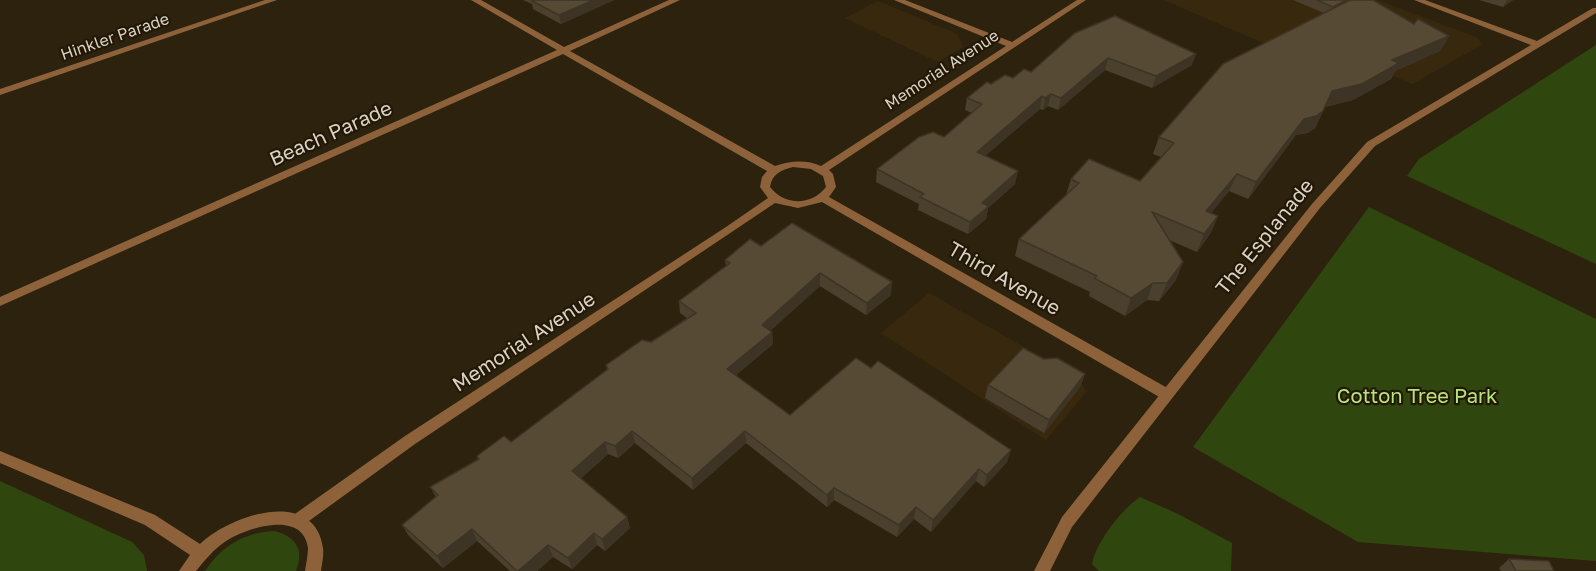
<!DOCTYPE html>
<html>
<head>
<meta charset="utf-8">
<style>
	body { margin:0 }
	canvas { display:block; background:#2d220e }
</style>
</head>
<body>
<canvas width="1596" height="571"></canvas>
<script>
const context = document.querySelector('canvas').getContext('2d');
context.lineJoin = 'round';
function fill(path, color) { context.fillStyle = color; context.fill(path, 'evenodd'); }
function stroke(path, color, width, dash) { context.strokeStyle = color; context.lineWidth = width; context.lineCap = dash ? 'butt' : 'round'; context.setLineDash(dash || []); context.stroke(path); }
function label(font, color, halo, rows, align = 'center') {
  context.font = font + ' "Golos Text",sans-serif'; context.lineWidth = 4.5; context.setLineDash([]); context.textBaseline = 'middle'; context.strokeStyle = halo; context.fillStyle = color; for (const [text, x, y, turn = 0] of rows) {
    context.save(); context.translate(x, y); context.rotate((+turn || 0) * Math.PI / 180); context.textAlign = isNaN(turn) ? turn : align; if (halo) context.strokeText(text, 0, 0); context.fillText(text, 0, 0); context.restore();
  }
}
const built = new Path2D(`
	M 1164,0 L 1377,0 L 1476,37 L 1483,44 L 1412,84 L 1295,33 L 1270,46 Z
	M 878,1 L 957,34 L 963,47 L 938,62 L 845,18 Z
	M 929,293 L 1080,379 L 1086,392 L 1046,440 L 881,333 Z`);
const green = new Path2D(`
	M 1596,45 L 1596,264 L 1407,176 L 1419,159 Z
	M 1369,207 L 1596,319 L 1596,561 L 1358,542 L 1193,447 Z
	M 0,481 L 132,542 L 144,555 L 147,571 L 0,571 Z
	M 1140,497 L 1178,514 L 1232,543 L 1231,571 L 1099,571 L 1092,564 C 1096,542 1122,509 1140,497 Z
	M 274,531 C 295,536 305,549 296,571 L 205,571 C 222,546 243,533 274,531 Z`);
const minor = new Path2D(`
	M 265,0 L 277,0 L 0,95 L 0,89 Z
	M 471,0 L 481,0 L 564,47 L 669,0 L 680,0 L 570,51 L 775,166 C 789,161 806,159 821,166 L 1006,46 L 894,0 L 905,0 L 1012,42 L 1077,0 L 1086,0 L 829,170 L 833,174 L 836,187 L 829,197 L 1171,390 L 1173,394 L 1171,398 L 1166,399 L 1161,398 L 822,202 L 798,208 L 775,203 L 415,444 L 302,526 L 297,528 L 292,526 L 289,521 L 292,516 L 405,436 L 726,227 L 768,198 L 760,187 L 762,177 L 767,171 L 563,54 L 0,306 L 0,297 L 557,50 ZM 793,167 L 811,169 L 823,176 L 826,187 C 811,206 785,206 770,187 C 772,174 781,170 793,167 Z`);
const tertiary = new Path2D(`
	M 1414,0 L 1425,0 L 1537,41 L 1593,8 L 1596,8 L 1596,13 L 1375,146 L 1320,208 L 1072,527 L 1050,571 L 1034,571 L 1062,517 L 1312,204 L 1367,142 L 1531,45 Z
	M 0,451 L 155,515 L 200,544 C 229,516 314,486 323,548 C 324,555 322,564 321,571 L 305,571 C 306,564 308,555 308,548 C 303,509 246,528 226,541 C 214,549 205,560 196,571 L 179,571 L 190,555 L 145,525 L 0,463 Z`);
const wall = new Path2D(`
	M 523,0 L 614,0 L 561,24 L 533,9 L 532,4 Z
	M 1293,0 L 1373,0 L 1414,24 L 1449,36 L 1440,51 L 1395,71 L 1391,79 L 1353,100 L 1325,107 L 1315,128 L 1308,133 L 1296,135 L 1248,199 L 1229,191 L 1211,213 L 1218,216 L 1210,234 L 1197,252 L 1169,240 L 1176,280 L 1159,301 L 1147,300 L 1125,316 L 1089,296 L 1090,292 L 1015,256 L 1019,239 L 1066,195 L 1071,179 L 1140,181 L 1161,157 L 1153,154 L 1159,137 L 1324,13 Z
	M 1479,0 L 1513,0 L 1503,7 Z
	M 1075,33 L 1192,65 L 1152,88 L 1105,70 L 1058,110 L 1048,106 L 1043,110 L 1040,109 L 985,156 L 1015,184 L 988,208 L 986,219 L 968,234 L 918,210 L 919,204 L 876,182 L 877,169 L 944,137 L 972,113 L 965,110 L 967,98 L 991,84 L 1031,72 Z
	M 761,246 L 891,295 L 866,315 L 820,286 L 770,331 L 772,332 L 773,344 L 735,376 L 790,415 L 1007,462 L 984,487 L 976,481 L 931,532 L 914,519 L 897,537 L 834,500 L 827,507 L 746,443 L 693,490 L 635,443 L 618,458 L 608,454 L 581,478 L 627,517 L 630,528 L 605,551 L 597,545 L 572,569 L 553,557 L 537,571 L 510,571 L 477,541 L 443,568 L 409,536 L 402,525 L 436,497 L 430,487 L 478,460 L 477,456 L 511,442 L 607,370 L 606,365 L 651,342 L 687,318 L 680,313 L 679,301 L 726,266 L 725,260 Z
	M 1085,374 L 1080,387 L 1044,433 L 985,398 L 988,385 Z
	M 1509,559 L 1554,571 L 1501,571 L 1499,568 Z`);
const shadedWall = new Path2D(`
	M 594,0 L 614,0 L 561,24 L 559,15 Z
	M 1346,0 L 1358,0 L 1329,15 L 1333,7 Z
	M 1507,0 L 1513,0 L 1503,7 Z
	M 1449,36 L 1440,51 L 1395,71 L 1391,79 L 1353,100 L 1324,107 L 1332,91 L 1392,60 Z
	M 1196,54 L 1192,65 L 1152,88 L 1156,76 Z
	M 1108,58 L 1105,70 L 1058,110 L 1061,98 Z
	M 1051,94 L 1048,106 L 1043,110 L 1045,98 Z
	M 1042,96 L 1040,109 L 974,165 L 977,152 Z
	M 1323,111 L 1315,128 L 1308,133 L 1296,135 L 1248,199 L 1256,182 L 1304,119 Z
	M 1018,171 L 1015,184 L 988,208 L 986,219 L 968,234 L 970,222 L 982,203 Z
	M 1237,174 L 1229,191 L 1199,228 L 1206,211 Z
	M 1218,216 L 1210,234 L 1197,252 L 1204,234 Z
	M 1183,262 L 1176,280 L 1159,301 L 1167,283 Z
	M 820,273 L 820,286 L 763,337 L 762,325 Z
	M 892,282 L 891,295 L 866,315 L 867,303 Z
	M 1153,283 L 1147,300 L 1125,316 L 1131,298 Z
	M 772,332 L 773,344 L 728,382 L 727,369 Z
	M 1085,374 L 1080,387 L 1044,433 L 1049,420 Z
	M 632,431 L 635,443 L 618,458 L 615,446 Z
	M 745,431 L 746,443 L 693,490 L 692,478 Z
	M 605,442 L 608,454 L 576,483 L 572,471 Z
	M 1011,450 L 1007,462 L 984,487 L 987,475 Z
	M 979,469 L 976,481 L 931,532 L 933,520 Z
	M 834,488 L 834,500 L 827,507 L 827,495 Z
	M 916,507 L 914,519 L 897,537 L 899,525 Z
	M 627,517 L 630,528 L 605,551 L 602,539 Z
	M 472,529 L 477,541 L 443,568 L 437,556 Z
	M 594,533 L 597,545 L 572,569 L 568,558 Z
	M 548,545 L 553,557 L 537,571 L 518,571 Z`);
const building = new Path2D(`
	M 534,0 L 594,0 L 559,15 L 532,1 Z
	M 1317,0 L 1346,0 L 1333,7 Z
	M 1350,0 L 1373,0 L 1414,24 L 1418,19 L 1449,36 L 1392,60 L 1399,63 L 1362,84 L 1332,91 L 1323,111 L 1316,116 L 1304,119 L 1256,182 L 1237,174 L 1206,211 L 1218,216 L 1204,234 L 1152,212 L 1183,262 L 1167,283 L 1153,283 L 1131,298 L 1094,278 L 1097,276 L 1019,239 L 1079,183 L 1071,179 L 1089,159 L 1140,181 L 1174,143 L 1159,137 L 1223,64 Z
	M 1115,16 L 1196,54 L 1156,76 L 1108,58 L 1061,98 L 1051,94 L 1045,98 L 1042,96 L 977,152 L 1018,171 L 982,203 L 989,206 L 970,222 L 920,197 L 924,194 L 877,169 L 919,137 L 933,132 L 944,137 L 982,104 L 967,98 L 987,82 L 991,84 L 1005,75 L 1013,78 L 1024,69 L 1031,72 L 1075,33 Z
	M 792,223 L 892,282 L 867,303 L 820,273 L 762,325 L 772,332 L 727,369 L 790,415 L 856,358 L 871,368 L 878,361 L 1011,450 L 987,475 L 979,469 L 933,520 L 916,507 L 899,525 L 834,488 L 827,495 L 745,431 L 692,478 L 632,431 L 615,446 L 605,442 L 572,471 L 627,517 L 602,539 L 594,533 L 568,558 L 548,545 L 518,571 L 517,571 L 472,529 L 437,556 L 402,525 L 438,495 L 430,487 L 479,459 L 477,456 L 504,436 L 511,442 L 608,369 L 606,365 L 642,340 L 651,342 L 696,313 L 679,301 L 730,263 L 725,260 L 750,239 L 761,246 Z
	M 1023,348 L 1044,359 L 1057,358 L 1085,374 L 1049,420 L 988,385 Z
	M 1509,559 L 1549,561 L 1554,571 L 1516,571 Z`);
const farStreetnames = [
	["Hinkler Parade",115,37,-19],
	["Memorial Avenue",942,70,-33]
];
const streetNames = [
	["Beach Parade",331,134,-24],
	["The Esplanade",1265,237,-51],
	["Third Avenue",1004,279,30],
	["Memorial Avenue",524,342,-33]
];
const parkNames = [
	["Cotton Tree Park",1417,397]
];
fill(built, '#38290e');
fill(green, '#30460f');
fill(minor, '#8d623a');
fill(tertiary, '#8d623a');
fill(wall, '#4b402e');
fill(shadedWall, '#3d3425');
fill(building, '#574a35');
stroke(building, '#3d3425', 1.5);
label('16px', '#d9d2c6', '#231805', farStreetnames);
label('20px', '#d9d2c6', '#231805', streetNames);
label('20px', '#b5e57a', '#231805', parkNames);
</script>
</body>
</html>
